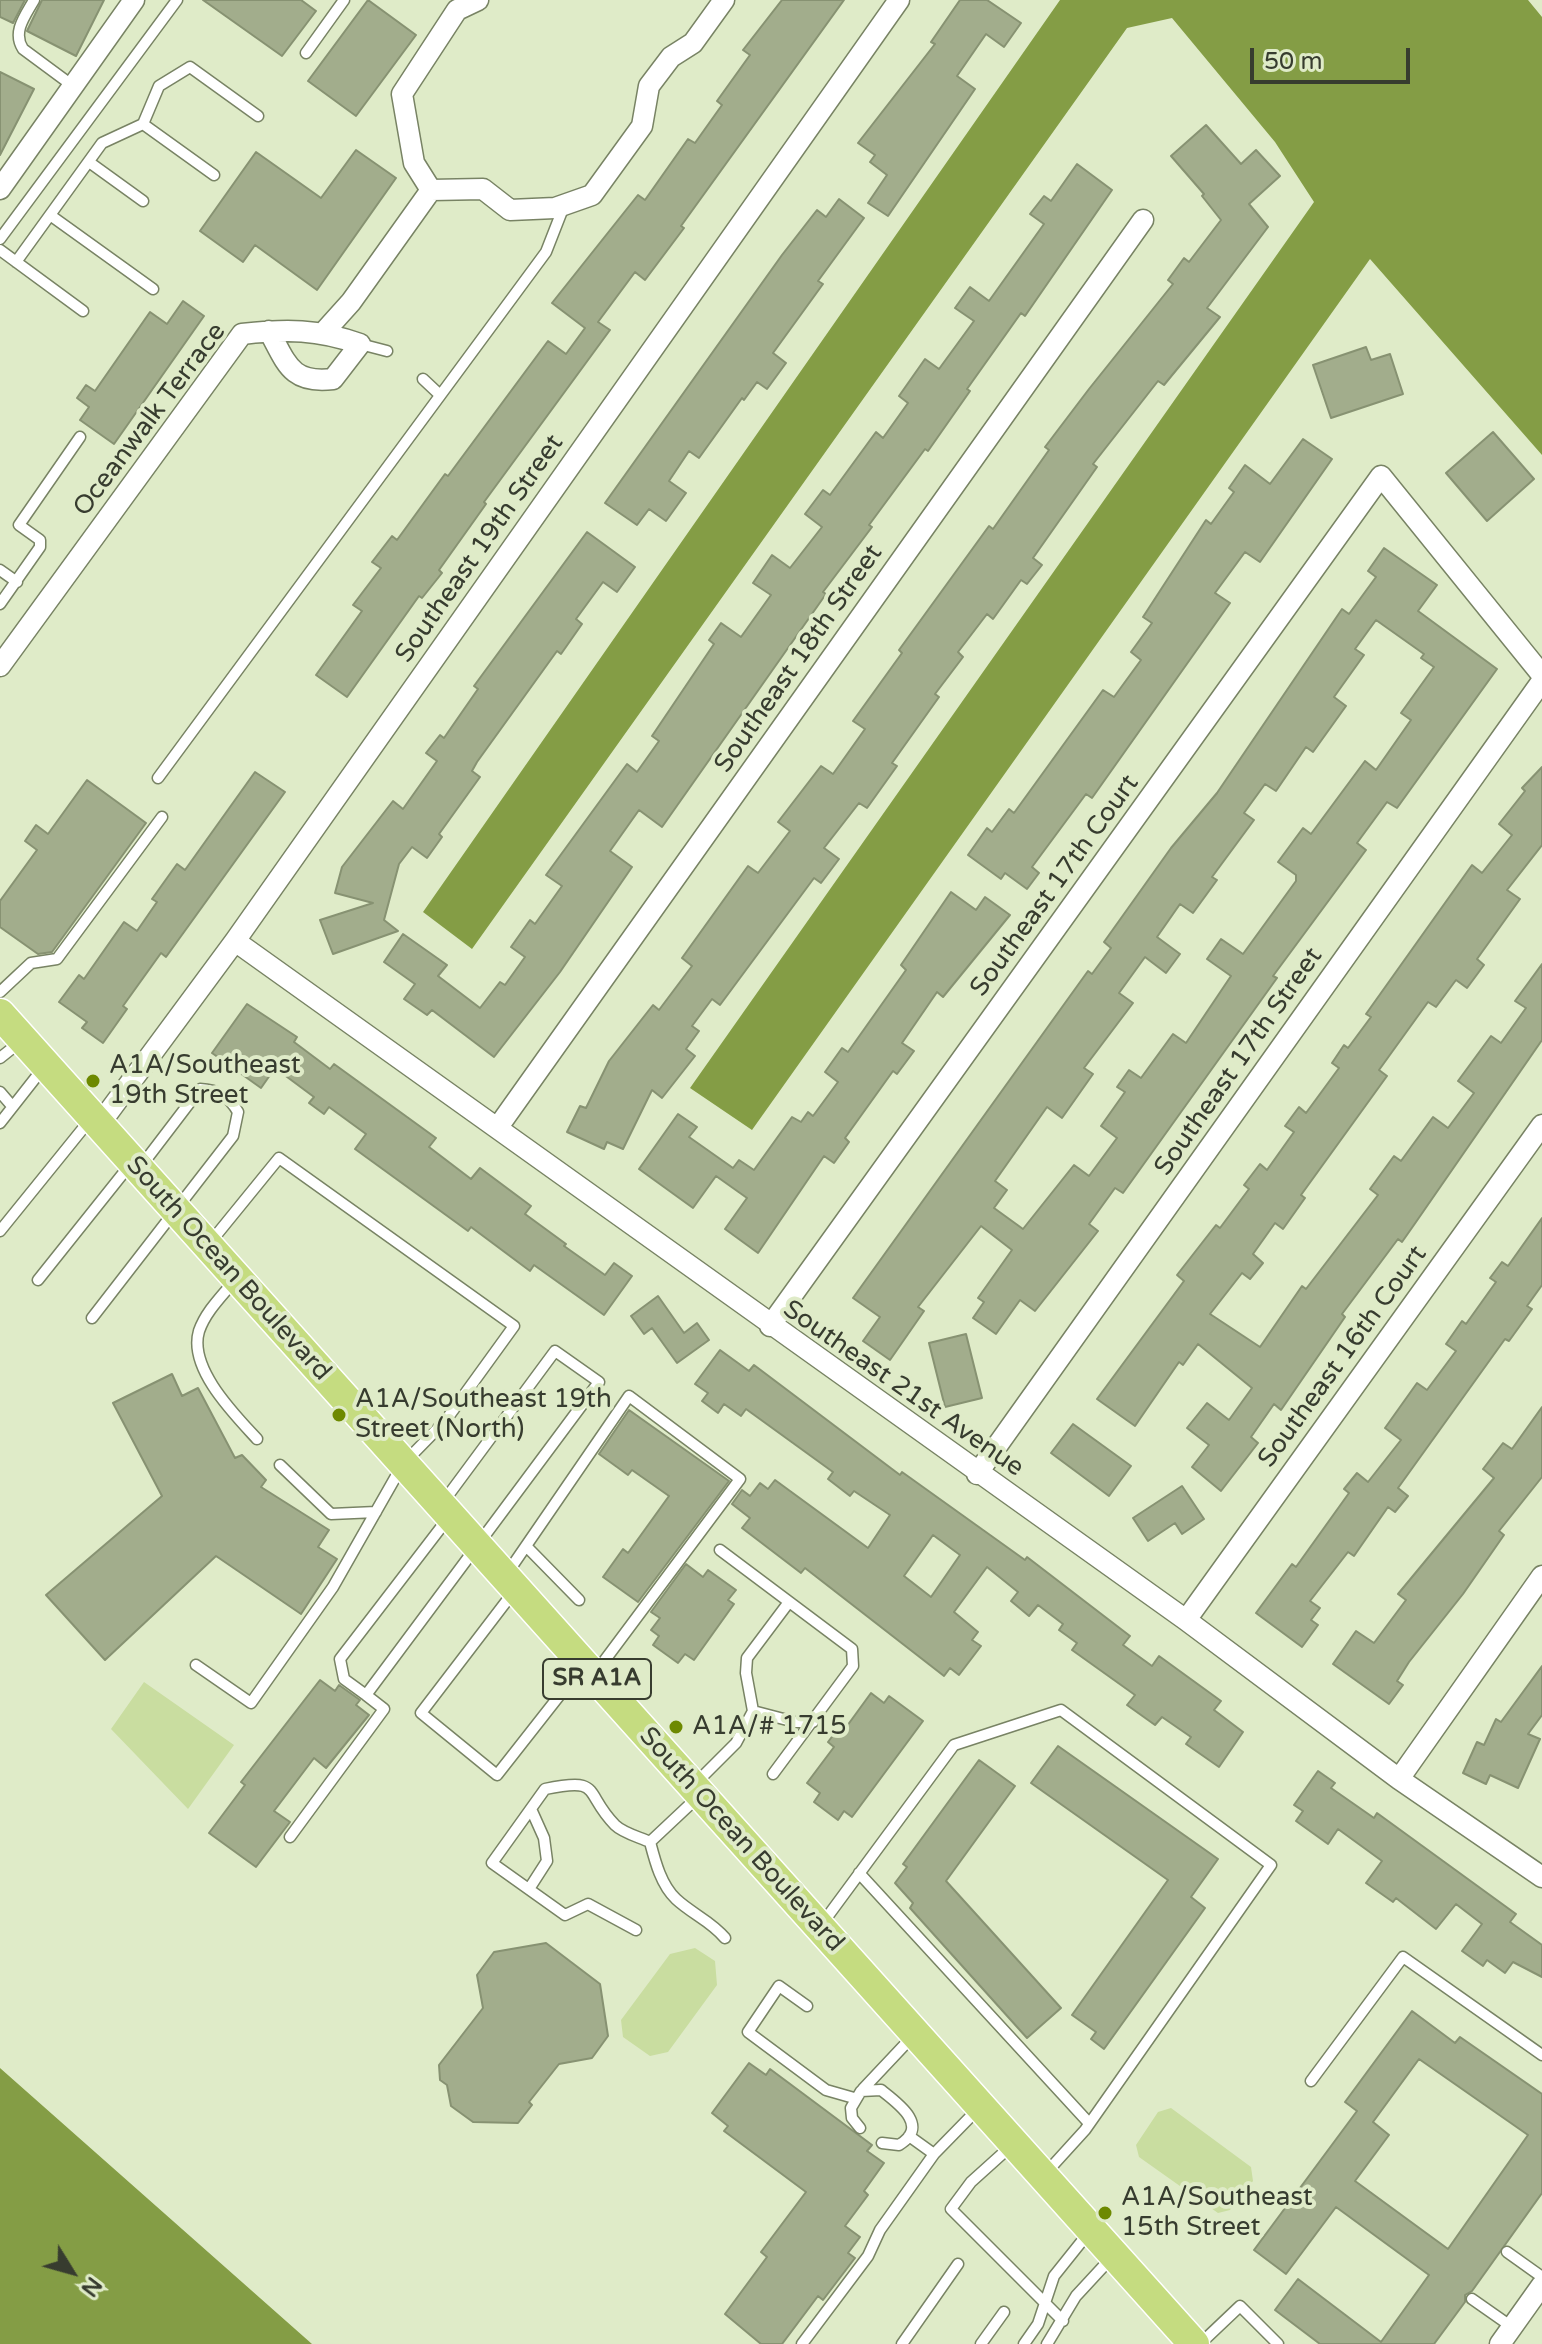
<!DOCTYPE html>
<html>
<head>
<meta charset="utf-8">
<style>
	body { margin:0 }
	#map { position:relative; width:1542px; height:2344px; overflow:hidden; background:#dfebc8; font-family:"Varela Round",sans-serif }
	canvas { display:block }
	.north { position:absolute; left:32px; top:2232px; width:80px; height:80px; -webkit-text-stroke:6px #dfebc8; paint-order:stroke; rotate:127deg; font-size:22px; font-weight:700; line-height:32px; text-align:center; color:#373c2f }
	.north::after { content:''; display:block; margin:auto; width:28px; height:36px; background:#373c2f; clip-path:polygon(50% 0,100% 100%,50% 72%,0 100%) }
	.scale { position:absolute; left:1250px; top:48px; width:160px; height:36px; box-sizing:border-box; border:4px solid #373c2f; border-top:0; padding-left:10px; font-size:24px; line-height:28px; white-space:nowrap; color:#373c2f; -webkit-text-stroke:6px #dfebc8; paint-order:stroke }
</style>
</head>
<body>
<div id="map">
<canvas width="1542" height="2344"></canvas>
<div class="north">N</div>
<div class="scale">50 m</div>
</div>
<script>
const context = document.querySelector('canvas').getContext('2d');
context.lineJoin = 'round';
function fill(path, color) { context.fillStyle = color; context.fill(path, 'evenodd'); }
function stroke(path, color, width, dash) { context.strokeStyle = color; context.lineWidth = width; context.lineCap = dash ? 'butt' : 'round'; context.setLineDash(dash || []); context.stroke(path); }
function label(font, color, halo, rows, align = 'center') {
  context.font = font + ' "Varela Round",sans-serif'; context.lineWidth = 8; context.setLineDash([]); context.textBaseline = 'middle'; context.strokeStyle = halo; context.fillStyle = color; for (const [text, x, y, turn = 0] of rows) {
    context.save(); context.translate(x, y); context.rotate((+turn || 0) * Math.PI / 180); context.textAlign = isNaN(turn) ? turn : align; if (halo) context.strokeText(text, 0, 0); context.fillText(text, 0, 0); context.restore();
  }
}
const green = new Path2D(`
	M 144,1682 L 234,1745 L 188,1809 L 111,1729 Z
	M 695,1948 L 715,1961 L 717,1985 L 668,2052 L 650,2056 L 623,2037 L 621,2020 L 670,1954 Z
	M 1171,2108 L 1251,2167 L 1253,2181 L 1230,2210 L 1218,2213 L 1139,2157 L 1136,2145 L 1158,2112 Z`);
const water = new Path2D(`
	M 1060,0 L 1528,0 L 1542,17 L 1542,455 L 1370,259 L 752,1130 L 690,1088 L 1314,202 L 1275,142 L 1172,18 L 1127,28 L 472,949 L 423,912 Z
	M 0,2068 L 312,2344 L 0,2344 Z`);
const building = new Path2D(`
	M 0,0 L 25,0 L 13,23 L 0,17 Z
	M 42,0 L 104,0 L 76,56 L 27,31 Z
	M 203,0 L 301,0 L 316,11 L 282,56 Z
	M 368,0 L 416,35 L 356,116 L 308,81 Z
	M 782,0 L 844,0 L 681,226 L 684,228 L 645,280 L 635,272 L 598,322 L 610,330 L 484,502 L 486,504 L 439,570 L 442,573 L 422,598 L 419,596 L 347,697 L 316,675 L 362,611 L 353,605 L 381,568 L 372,562 L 392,536 L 397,540 L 445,474 L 448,476 L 548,341 L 566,354 L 585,328 L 552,303 L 638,195 L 645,200 L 688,139 L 695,143 L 722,105 L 717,101 L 750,55 L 743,50 Z
	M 960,0 L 987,0 L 1021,23 L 1004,47 L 986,34 L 957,76 L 975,89 L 888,216 L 868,203 L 887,175 L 870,162 L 875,155 L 858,143 L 935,44 L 931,42 Z
	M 0,72 L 34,89 L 0,155 Z
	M 1206,125 L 1241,164 L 1256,150 L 1280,176 L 1249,204 L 1268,227 L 1207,308 L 1220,317 L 1164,385 L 1158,381 L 1093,464 L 1097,467 L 1033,558 L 1042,565 L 1027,584 L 1021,580 L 993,619 L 987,614 L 958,652 L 963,657 L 935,694 L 939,697 L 892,763 L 897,766 L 867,808 L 859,803 L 824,848 L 839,859 L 821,883 L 814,878 L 720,1005 L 712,999 L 692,1026 L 699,1031 L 686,1049 L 695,1056 L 662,1098 L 652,1090 L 623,1149 L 607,1142 L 604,1149 L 567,1132 L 580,1106 L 586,1108 L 609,1061 L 653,1005 L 659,1010 L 692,966 L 682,958 L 748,866 L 758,873 L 790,831 L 778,822 L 821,766 L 833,774 L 865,729 L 853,721 L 902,653 L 899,650 L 989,526 L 993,529 L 1049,450 L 1045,447 L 1089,389 L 1173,284 L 1168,280 L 1184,258 L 1189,262 L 1221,220 L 1202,196 L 1204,194 L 1171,156 Z
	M 356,150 L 396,178 L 317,290 L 255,245 L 243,262 L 200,231 L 256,152 L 321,198 Z
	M 1077,164 L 1112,190 L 1025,316 L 1021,313 L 967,389 L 970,391 L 928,451 L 925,449 L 869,525 L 872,527 L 823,592 L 826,594 L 662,827 L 639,810 L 610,851 L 632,867 L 560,972 L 494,1057 L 432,1010 L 427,1015 L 404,999 L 415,984 L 384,962 L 403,934 L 447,965 L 438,976 L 480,1008 L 500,982 L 505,985 L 525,957 L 511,947 L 530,920 L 535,924 L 562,886 L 546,875 L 627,764 L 637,772 L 659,741 L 652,736 L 714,644 L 709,640 L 721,623 L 741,637 L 771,595 L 753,583 L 772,555 L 790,568 L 822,527 L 805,514 L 823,490 L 830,495 L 876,432 L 883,438 L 908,403 L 899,396 L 925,359 L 939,369 L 974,321 L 955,308 L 970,287 L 989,301 L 1044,224 L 1030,214 L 1044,196 L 1051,201 Z
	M 839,199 L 864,218 L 818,281 L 823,284 L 773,353 L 786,363 L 767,389 L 757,382 L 744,400 L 742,398 L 699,458 L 689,451 L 669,481 L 686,493 L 666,521 L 649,509 L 637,525 L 605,503 L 782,255 L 817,210 L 826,217 Z
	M 183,301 L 204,316 L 114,444 L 80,420 L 89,407 L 77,398 L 86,385 L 95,391 L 150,312 L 167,324 Z
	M 1366,347 L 1371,360 L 1390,354 L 1403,394 L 1331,418 L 1313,365 Z
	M 1493,432 L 1534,479 L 1487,521 L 1446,473 Z
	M 1303,439 L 1332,459 L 1260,562 L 1245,552 L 1215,593 L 1230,603 L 1092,798 L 1086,794 L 1032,867 L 1039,873 L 1027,889 L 1005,873 L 1001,879 L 968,855 L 987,828 L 992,832 L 1009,809 L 1014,813 L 1103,690 L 1114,697 L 1141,660 L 1131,652 L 1152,623 L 1143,617 L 1206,520 L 1211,524 L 1234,492 L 1229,488 L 1245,465 L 1270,484 Z
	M 587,532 L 635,567 L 617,592 L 603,582 L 576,619 L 582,624 L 561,654 L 557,651 L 477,762 L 472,771 L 480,777 L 439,834 L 442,837 L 427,858 L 412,847 L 399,864 L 384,920 L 398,931 L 333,954 L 320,920 L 373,903 L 335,893 L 342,867 L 393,801 L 403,809 L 437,761 L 426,753 L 440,735 L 444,738 L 478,689 L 474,686 Z
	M 1384,548 L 1437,585 L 1418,611 L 1497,669 L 1397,808 L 1387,802 L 1357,843 L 1366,850 L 1273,976 L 1277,978 L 1123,1193 L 1115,1188 L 1089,1224 L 1098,1231 L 1035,1311 L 1020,1300 L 996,1334 L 973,1318 L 984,1302 L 978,1298 L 1012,1250 L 981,1226 L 918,1307 L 924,1311 L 890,1360 L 863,1341 L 880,1317 L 853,1298 L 1088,971 L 1092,974 L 1111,948 L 1104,942 L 1171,848 L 1217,793 L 1342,609 L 1349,614 L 1376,577 L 1368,571 ZM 1376,620 L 1424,654 L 1421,658 L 1434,667 L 1401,713 L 1411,720 L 1376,770 L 1365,761 L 1311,834 L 1303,828 L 1278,862 L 1296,875 L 1296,881 L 1243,954 L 1221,939 L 1207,959 L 1231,976 L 1186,1043 L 1173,1034 L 1141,1078 L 1129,1070 L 1117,1087 L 1125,1092 L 1101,1126 L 1117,1138 L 1089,1176 L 1074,1165 L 1023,1229 L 994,1208 L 1007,1190 L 995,1181 L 1047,1107 L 1062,1118 L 1093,1074 L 1084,1068 L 1133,1003 L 1119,993 L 1145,957 L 1166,973 L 1180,954 L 1157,937 L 1180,904 L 1193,913 L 1217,880 L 1212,877 L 1254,820 L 1244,813 L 1265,784 L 1276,791 L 1306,747 L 1313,752 L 1346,706 L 1334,697 L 1364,655 L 1355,649 Z
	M 1542,767 L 1542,845 L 1507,890 L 1520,899 L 1477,959 L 1484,965 L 1467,988 L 1456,980 L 1436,1007 L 1428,1002 L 1379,1070 L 1387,1076 L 1301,1195 L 1305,1198 L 1283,1229 L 1275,1223 L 1253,1254 L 1263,1263 L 1250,1279 L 1242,1273 L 1210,1314 L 1260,1347 L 1302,1286 L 1306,1289 L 1378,1195 L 1370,1189 L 1394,1156 L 1401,1161 L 1433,1117 L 1448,1128 L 1474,1093 L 1458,1081 L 1491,1036 L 1501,1043 L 1526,1008 L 1515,1001 L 1542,964 L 1542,1040 L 1416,1222 L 1402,1242 L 1398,1239 L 1342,1314 L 1345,1317 L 1281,1410 L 1274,1404 L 1251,1437 L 1258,1443 L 1221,1491 L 1192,1467 L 1209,1445 L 1187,1428 L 1207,1403 L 1229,1420 L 1252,1388 L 1198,1344 L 1183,1365 L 1179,1362 L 1135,1426 L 1097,1399 L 1184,1281 L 1177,1275 L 1216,1225 L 1220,1228 L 1249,1189 L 1244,1185 L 1260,1164 L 1267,1170 L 1294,1132 L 1285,1126 L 1299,1107 L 1306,1113 L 1339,1068 L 1332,1063 L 1344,1045 L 1348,1048 L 1371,1017 L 1366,1014 L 1472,865 L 1482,873 L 1512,835 L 1499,824 L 1525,791 L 1522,788 Z
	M 255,772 L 285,792 L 166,957 L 161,953 L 123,1006 L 127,1009 L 103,1043 L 82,1028 L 87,1022 L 59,1002 L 79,975 L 84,979 L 124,922 L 137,931 L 157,902 L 152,899 L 177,864 L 185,870 Z
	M 87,780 L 146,823 L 52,952 L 38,954 L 0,927 L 0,901 L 37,850 L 25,841 L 36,825 L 48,834 Z
	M 951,892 L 976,910 L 985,897 L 1010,915 L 943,997 L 937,992 L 902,1043 L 914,1051 L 897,1074 L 893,1071 L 845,1138 L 849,1142 L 834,1163 L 824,1156 L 758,1253 L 725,1229 L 747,1198 L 716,1176 L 693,1208 L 639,1169 L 678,1114 L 697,1127 L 689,1137 L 733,1168 L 739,1160 L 754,1170 L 792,1117 L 801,1122 L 808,1112 L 813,1116 L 838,1082 L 825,1072 L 842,1048 L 848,1052 L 906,970 L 901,965 Z
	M 247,1004 L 297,1037 L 294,1042 L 330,1069 L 334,1064 L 436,1138 L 429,1147 L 471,1179 L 480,1168 L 531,1206 L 525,1214 L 566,1244 L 564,1246 L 605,1275 L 614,1263 L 632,1276 L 604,1315 L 534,1265 L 530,1271 L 471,1227 L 468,1231 L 355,1149 L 366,1134 L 329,1107 L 324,1114 L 309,1103 L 314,1097 L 275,1068 L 261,1088 L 212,1053 Z
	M 1542,1218 L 1542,1285 L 1527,1306 L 1532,1309 L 1509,1341 L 1505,1339 L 1398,1488 L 1408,1496 L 1395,1512 L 1388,1507 L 1354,1556 L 1348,1552 L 1310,1601 L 1320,1608 L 1311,1620 L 1318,1625 L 1302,1647 L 1256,1613 L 1292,1564 L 1296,1567 L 1349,1493 L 1344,1489 L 1357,1473 L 1368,1482 L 1401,1440 L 1385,1428 L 1417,1383 L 1427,1390 L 1456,1351 L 1446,1344 L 1462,1321 L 1466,1324 L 1496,1282 L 1490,1278 L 1502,1262 L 1508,1266 Z
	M 658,1296 L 684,1333 L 697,1323 L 709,1340 L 677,1363 L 652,1328 L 644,1334 L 631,1316 Z
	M 966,1334 L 982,1398 L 945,1407 L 929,1343 Z
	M 720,1350 L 749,1371 L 754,1365 L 900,1475 L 902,1472 L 1025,1560 L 1027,1557 L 1130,1636 L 1123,1645 L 1152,1666 L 1159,1656 L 1221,1701 L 1214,1710 L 1243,1732 L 1219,1767 L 1186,1744 L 1191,1737 L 1162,1717 L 1155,1725 L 1127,1705 L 1135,1695 L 1072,1650 L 1077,1643 L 1059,1630 L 1063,1624 L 1038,1605 L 1029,1616 L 1011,1601 L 1018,1592 L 987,1567 L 954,1612 L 978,1632 L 972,1640 L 981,1646 L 959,1675 L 950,1668 L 944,1676 L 805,1568 L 801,1573 L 742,1528 L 750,1518 L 732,1504 L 742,1490 L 750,1496 L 760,1483 L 768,1489 L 775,1480 L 868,1548 L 890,1515 L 854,1491 L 850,1496 L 828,1479 L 833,1472 L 746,1409 L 741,1416 L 724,1404 L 718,1413 L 702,1401 L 708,1393 L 695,1384 ZM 933,1535 L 960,1555 L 931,1597 L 904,1576 Z
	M 172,1374 L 182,1396 L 198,1388 L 235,1458 L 242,1455 L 266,1480 L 261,1487 L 329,1530 L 318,1547 L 337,1559 L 301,1614 L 216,1556 L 105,1660 L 46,1595 L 162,1496 L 113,1403 Z
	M 1542,1407 L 1542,1477 L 1499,1531 L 1504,1535 L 1463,1594 L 1409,1662 L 1397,1681 L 1403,1685 L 1389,1704 L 1333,1664 L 1356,1631 L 1374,1643 L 1406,1600 L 1398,1594 L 1494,1478 L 1483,1469 L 1503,1443 L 1512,1449 Z
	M 629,1410 L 729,1481 L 638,1602 L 603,1577 L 623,1549 L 628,1553 L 669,1496 L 632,1470 L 628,1475 L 599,1454 Z
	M 1073,1424 L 1131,1466 L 1109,1496 L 1051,1453 Z
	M 1182,1486 L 1204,1519 L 1182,1534 L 1175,1523 L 1148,1541 L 1133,1518 Z
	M 686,1564 L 703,1577 L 708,1570 L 736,1590 L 728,1600 L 734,1604 L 694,1660 L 685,1654 L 678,1663 L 653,1645 L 659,1636 L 651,1630 L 660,1618 L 651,1612 Z
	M 1542,1666 L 1542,1715 L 1528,1734 L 1540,1739 L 1518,1788 L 1490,1775 L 1486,1784 L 1463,1773 L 1477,1742 L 1484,1745 L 1496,1719 L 1501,1722 Z
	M 320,1680 L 335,1691 L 339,1685 L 360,1700 L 356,1705 L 369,1715 L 326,1768 L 314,1758 L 274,1811 L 290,1822 L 256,1867 L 209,1833 L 245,1785 L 241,1782 Z
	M 871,1693 L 884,1703 L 889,1696 L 923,1721 L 852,1817 L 844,1811 L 838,1820 L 814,1802 L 820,1793 L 807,1783 L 834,1747 L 828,1742 L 843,1722 L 847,1726 Z
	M 1058,1746 L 1218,1859 L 1191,1897 L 1205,1908 L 1104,2049 L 1091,2039 L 1096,2032 L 1072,2015 L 1168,1880 L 1031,1783 Z
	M 979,1760 L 1015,1786 L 946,1881 L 1061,2008 L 1027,2038 L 910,1908 L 913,1903 L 895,1883 L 907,1867 L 903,1864 Z
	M 1318,1771 L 1335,1783 L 1331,1788 L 1374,1818 L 1377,1813 L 1516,1914 L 1510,1922 L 1542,1945 L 1542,1977 L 1513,1962 L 1505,1973 L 1487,1960 L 1483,1966 L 1462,1951 L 1482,1924 L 1456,1904 L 1436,1929 L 1396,1898 L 1393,1902 L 1366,1883 L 1382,1861 L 1338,1829 L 1328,1844 L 1296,1821 L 1303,1811 L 1294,1805 Z
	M 546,1943 L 600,1984 L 608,2036 L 592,2058 L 559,2064 L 529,2102 L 532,2105 L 518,2123 L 473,2122 L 451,2106 L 447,2085 L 440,2080 L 439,2065 L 483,2008 L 477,1975 L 494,1952 Z
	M 1412,2011 L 1455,2043 L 1460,2037 L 1542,2094 L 1542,2193 L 1472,2291 L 1465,2295 L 1465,2302 L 1434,2344 L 1320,2344 L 1275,2310 L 1298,2279 L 1381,2342 L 1429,2275 L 1336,2207 L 1286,2274 L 1254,2250 L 1357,2111 L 1345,2102 ZM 1419,2059 L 1528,2135 L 1448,2249 L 1355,2181 L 1389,2135 L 1373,2122 Z
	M 749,2063 L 766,2075 L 770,2069 L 872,2145 L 867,2151 L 884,2163 L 864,2191 L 868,2195 L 845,2226 L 860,2237 L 848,2253 L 855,2258 L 823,2300 L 818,2296 L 782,2344 L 761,2344 L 725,2314 L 767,2257 L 761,2252 L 806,2192 L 724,2131 L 728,2126 L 712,2113 Z`);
const service = new Path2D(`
	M 34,0 C 25,16 12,32 23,49 L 73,86
	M 306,53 L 344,0
	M 89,162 L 143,201
	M 214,175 L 143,124 L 159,86 L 190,67 L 258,116
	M 50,215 L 153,289
	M 0,239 L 177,0
	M 0,250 L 83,311
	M 16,262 L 102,143 L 143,124
	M 360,344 L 387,351
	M 423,379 L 440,395
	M 0,570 L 17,582
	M 0,604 L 40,547 L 40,540 L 19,525 L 80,437
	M 158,778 L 546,252 L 564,206
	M 0,992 L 31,963 L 57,959 L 162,817
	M 0,1058 L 20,1042
	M 0,1092 L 12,1106
	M 0,1123 L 44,1067
	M 0,1231 L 89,1121
	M 38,1280 L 129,1166
	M 235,1280 C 222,1296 206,1311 199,1331 C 188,1368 234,1414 257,1439
	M 92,1318 L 233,1136 L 238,1112 C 229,1096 218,1090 200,1089 L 142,1165
	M 280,1465 L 331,1514 L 376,1512
	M 444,1501 L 555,1351 L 599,1382 L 366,1695 L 344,1679 L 340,1659 L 449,1517
	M 526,1546 L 579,1600
	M 720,1550 L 852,1649 L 853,1666 L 773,1774
	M 506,1575 L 629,1396 L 740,1479 L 596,1672
	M 515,1590 L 421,1713 L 497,1775 L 581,1668
	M 196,1665 L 251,1703 L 333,1587 L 403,1464 L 446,1420 L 514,1326 L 279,1158 L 209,1244
	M 753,1711 L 795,1722 L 813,1722
	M 694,1785 L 736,1743 L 753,1711 L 746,1673 L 747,1658 L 789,1602
	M 290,1837 L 384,1709 L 366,1695
	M 650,1842 C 655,1861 661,1885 676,1899 C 692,1914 711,1921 725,1938
	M 859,1873 L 1088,2122
	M 529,1889 L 547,1861 L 544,1838 L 531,1809
	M 822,1924 L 954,1745 L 1061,1710 L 1271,1865 L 1085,2130 L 1045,2174
	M 636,1930 L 588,1904 L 565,1915 L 492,1863 L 545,1789 C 603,1777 583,1792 615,1825 C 623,1833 639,1837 650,1842 L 699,1796
	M 807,2006 L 779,1986 L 748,2032 L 826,2090 L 854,2098
	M 1311,2081 L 1403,1957 L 1542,2055
	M 863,2089 L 912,2037
	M 860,2128 L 852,2118 L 851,2108 L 861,2091 L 881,2090 C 899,2104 930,2126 899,2145 L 882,2143
	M 909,2136 L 934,2154 L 979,2108
	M 1011,2146 L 971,2182 L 951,2209 L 1063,2321
	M 1507,2252 L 1542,2277
	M 1472,2299 L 1512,2327
	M 802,2344 L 868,2256 L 880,2230 L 934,2154
	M 902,2344 L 958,2264
	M 981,2344 L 1004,2312
	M 1024,2344 L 1038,2324 L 1054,2276 L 1090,2231
	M 1047,2344 L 1076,2296 L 1113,2256
	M 1200,2344 L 1240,2306 L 1278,2344`);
const minor = new Path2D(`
	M 0,189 L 134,0
	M 431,190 L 483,189 L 510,210 L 555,208 L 592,195 L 642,126 L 649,86 L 671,57 L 693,43 L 724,0
	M 431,190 L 414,163 L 402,94 L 457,10 L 478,0
	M 324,332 L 351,302 L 431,190
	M 0,666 L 242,334 C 287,329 317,329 360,344 L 333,379 C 291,384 287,364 269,331
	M 235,941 L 1186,1620 L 1399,1779 L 1542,1877
	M 99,1125 L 235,941 L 899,0
	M 498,1127 L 1143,220
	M 770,1326 L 1381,476 L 1542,675
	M 977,1474 L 1542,681
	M 1186,1620 L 1542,1125
	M 1399,1779 L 1542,1576
	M 1500,2344 L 1542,2285`);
const primary = new Path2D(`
	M 0,1014 L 1194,2344`);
const markers = [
	[93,1081,8,"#6d8900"],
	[339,1415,8,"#6d8900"],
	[676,1727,8,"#6d8900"],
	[1105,2213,8,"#6d8900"]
];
const shields = [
	[597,1679,108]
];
const shieldNames = [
	["SR A1A",597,1679]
];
const streetNames = [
	["Oceanwalk Terrace",150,420,-53],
	["Southeast 19th Street",480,549,-55],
	["Southeast 18th Street",799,659,-55],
	["Southeast 17th Court",1055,886,-54],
	["Southeast 17th Street",1239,1062,-55],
	["South Ocean Boulevard",228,1269,48],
	["Southeast 16th Court",1343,1357,-54],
	["Southeast 21st Avenue",903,1389,35],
	["South Ocean Boulevard",741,1840,48]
];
const poiNames = [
	["A1A/Southeast",109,1066],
	["19th Street",109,1096],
	["A1A/Southeast 19th",355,1400],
	["Street (North)",355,1430],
	["A1A/# 1715",692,1727],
	["A1A/Southeast",1121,2198],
	["15th Street",1121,2228]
];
fill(green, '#c9dda0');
fill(water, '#849d45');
fill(building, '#a2ad8c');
stroke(building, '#879272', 2);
stroke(service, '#788364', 13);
stroke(minor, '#788364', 23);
stroke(primary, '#fff', 33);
stroke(service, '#fff', 10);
stroke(minor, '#fff', 20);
stroke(primary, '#c5dc80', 30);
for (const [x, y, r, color] of markers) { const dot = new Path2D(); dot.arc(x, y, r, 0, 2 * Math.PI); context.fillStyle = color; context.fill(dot); stroke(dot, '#dfebc8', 3); }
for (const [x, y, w] of shields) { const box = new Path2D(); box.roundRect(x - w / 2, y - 20, w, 40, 6); context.fillStyle = '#dfebc8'; context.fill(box); stroke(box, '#373c2f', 2); }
label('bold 24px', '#373c2f', null, shieldNames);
label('26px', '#373c2f', '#dfebc8', streetNames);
label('26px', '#373c2f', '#dfebc8', poiNames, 'left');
</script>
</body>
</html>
